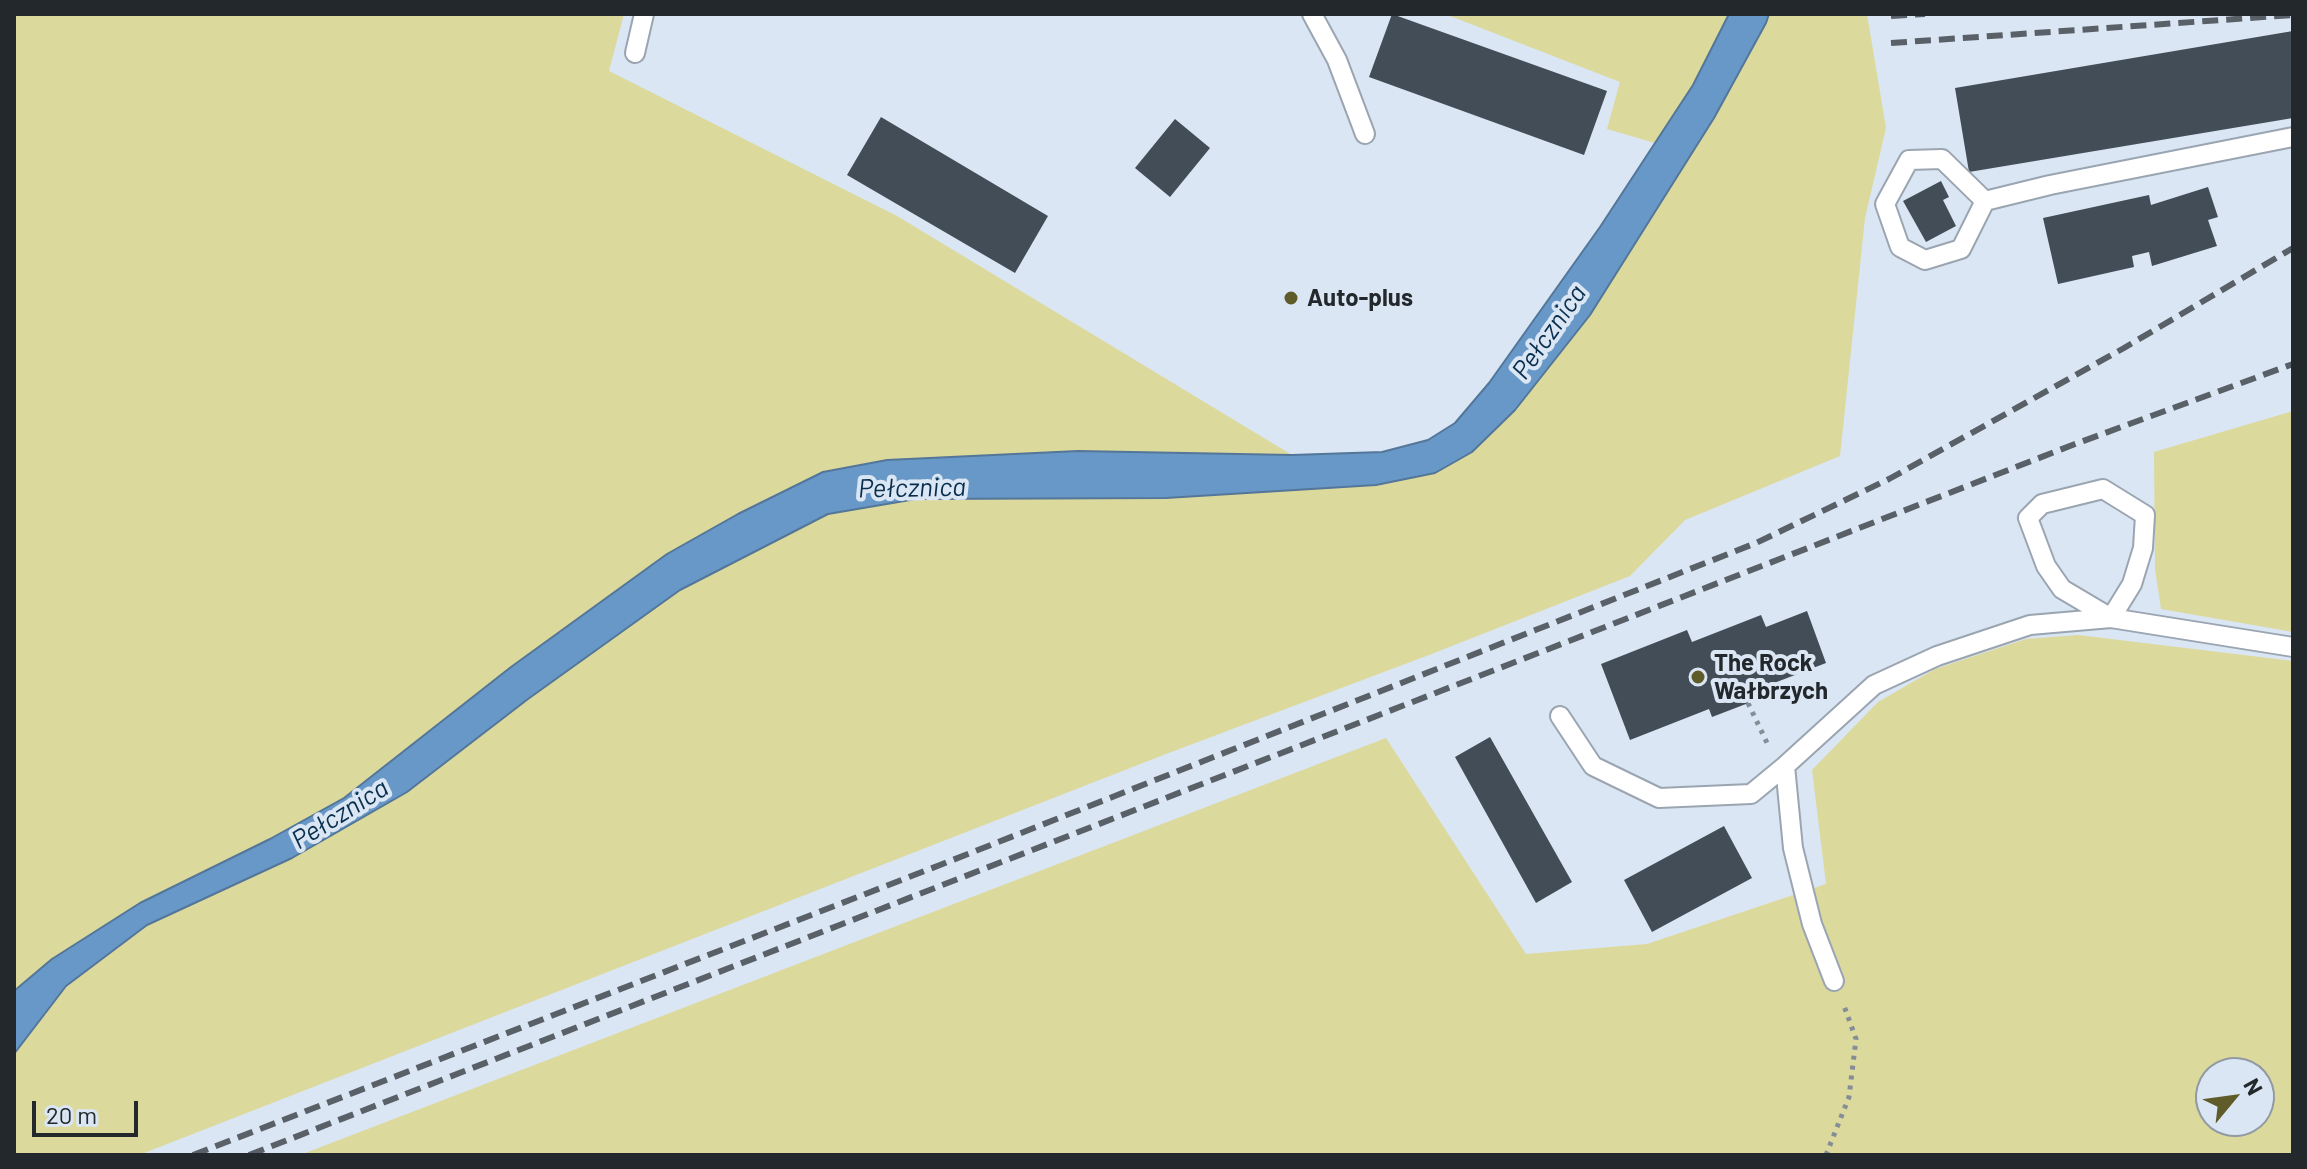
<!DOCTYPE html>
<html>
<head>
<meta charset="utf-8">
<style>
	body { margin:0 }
	#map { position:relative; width:2307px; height:1169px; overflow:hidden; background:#dae6f3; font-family:Barlow,sans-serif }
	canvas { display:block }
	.frame { position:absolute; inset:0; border:16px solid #23282c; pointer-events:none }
	.north { position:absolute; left:2195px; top:1057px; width:80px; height:80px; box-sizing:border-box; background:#dae6f3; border:2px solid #919aa3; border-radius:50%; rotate:61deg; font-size:22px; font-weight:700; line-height:32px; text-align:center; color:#23282c }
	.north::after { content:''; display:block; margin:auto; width:28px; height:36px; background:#605c29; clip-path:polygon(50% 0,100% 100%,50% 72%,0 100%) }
	.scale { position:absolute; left:32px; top:1101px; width:106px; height:36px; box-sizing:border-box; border:4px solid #23282c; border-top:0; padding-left:10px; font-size:24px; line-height:28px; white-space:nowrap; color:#23282c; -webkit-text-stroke:6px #dae6f3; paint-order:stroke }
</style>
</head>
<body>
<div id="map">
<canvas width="2307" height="1169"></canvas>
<div class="frame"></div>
<div class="north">N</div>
<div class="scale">20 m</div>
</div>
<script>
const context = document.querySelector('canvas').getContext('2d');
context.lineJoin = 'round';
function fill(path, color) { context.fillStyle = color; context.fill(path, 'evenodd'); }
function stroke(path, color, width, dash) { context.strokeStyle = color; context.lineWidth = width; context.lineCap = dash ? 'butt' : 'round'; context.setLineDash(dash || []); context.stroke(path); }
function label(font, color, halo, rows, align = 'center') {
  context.font = font + ' Barlow,sans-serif'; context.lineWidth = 8; context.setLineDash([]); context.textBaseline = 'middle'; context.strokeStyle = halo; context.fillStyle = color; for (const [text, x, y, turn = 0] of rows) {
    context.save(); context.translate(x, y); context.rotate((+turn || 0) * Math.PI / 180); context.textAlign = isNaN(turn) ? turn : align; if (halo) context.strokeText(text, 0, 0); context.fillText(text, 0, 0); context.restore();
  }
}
const green = new Path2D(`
	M 14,14 L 624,14 L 609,71 L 897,216 L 1292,455 L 1078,451 L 887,460 L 823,472 L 738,514 L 667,554 L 344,798 L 270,839 L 140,903 L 52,959 L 14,991 Z
	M 1445,14 L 1729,14 L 1693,85 L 1655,143 L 1607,129 L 1620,82 Z
	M 1769,14 L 1867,14 L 1886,128 L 1865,218 L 1840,456 L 1685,520 L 1630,576 L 1429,655 L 1166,754 L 139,1155 L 14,1155 L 14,1054 L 66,986 L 147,925 L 292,858 L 407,792 L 528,699 L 680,590 L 828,514 L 916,499 L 1166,498 L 1376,485 L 1435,473 L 1472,452 L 1515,410 L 1590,315 L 1714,118 L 1766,23 Z
	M 2293,411 L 2293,632 L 2161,609 L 2155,569 L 2154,452 Z
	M 2078,635 L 2293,661 L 2293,1155 L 300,1155 L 1386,738 L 1526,954 L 1647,944 L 1826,884 L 1812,770 L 1878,702 L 1935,669 L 2026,639 ZM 2211,1073 L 2259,1073 L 2259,1121 L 2211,1121 Z`);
const water = new Path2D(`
	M 1729,14 L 1769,14 L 1766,23 L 1714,118 L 1590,315 L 1515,410 L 1472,452 L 1435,473 L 1376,485 L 1166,498 L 916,499 L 828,514 L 680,590 L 528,699 L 407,792 L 292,858 L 147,925 L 66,986 L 14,1054 L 14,991 L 52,959 L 140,903 L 270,839 L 344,798 L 511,667 L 667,554 L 738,514 L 823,472 L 887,460 L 1078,451 L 1292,455 L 1382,452 L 1428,440 L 1455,423 L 1489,383 L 1600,227 L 1693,85 Z`);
const building = new Path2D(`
	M 1392,14 L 1607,91 L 1584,155 L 1369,77 Z
	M 2293,31 L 2293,118 L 1969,172 L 1955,88 Z
	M 881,117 L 1048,216 L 1015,273 L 847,175 Z
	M 1175,119 L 1210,148 L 1170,197 L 1135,168 Z
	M 1941,181 L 1949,197 L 1943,200 L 1956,226 L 1926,242 L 1903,201 Z
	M 2208,187 L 2218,217 L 2208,220 L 2217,246 L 2152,266 L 2149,252 L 2132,256 L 2134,267 L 2058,284 L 2043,218 L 2149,195 L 2151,205 Z
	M 1807,611 L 1826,663 L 1756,690 L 1759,699 L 1712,717 L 1709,709 L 1630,740 L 1601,664 L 1687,630 L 1692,642 L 1761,615 L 1766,627 Z
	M 1490,737 L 1572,882 L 1536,903 L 1455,757 Z
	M 1724,826 L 1752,878 L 1652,932 L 1624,880 Z`);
const path = new Path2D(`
	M 1748,703 L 1768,745
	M 1826,1155 L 1849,1097 L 1856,1039 L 1843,1003`);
const service = new Path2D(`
	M 1312,14 L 1337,60 L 1365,134
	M 635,53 L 644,14
	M 1985,201 L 1942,159 L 1909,160 L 1885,204 L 1900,247 L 1925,260 L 1961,249 L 1985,201 L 2050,185 L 2293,137
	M 2103,489 L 2145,515 L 2143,548 L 2132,584 L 2111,618 L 2062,589 L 2046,566 L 2028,518 L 2042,504 Z
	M 1560,716 L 1593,766 L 1659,798 L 1751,794 L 1785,766 L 1874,685 L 1937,656 L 2030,625 L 2111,618 L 2293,647
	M 1785,766 L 1793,848 L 1812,924 L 1834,981`);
const rail = new Path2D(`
	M 1891,16 L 1925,14
	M 1891,43 L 2293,15
	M 193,1155 L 940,865 L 1756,543 L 1889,479 L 2124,348 L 2293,248
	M 249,1155 L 2075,444 L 2293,364`);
const markers = [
	[1291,298,8,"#605c29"],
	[1698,677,8,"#605c29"]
];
const poiNames = [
	["Auto-plus",1307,298],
	["The Rock",1714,663],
	["Wałbrzych",1714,691]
];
const waterNames = [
	["Pełcznica",1549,332,-55],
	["Pełcznica",912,488,-1],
	["Pełcznica",340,814,-32]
];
fill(green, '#dcd99c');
fill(water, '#6898c8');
stroke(water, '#537699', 2);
fill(building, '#424d57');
stroke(service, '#9aa5b1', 22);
stroke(path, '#858e97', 5, [4, 6]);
stroke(service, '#fff', 18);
stroke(rail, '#596067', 6, [16, 8]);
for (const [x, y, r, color] of markers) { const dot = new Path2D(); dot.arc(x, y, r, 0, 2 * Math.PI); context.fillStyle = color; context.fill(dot); stroke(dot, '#dae6f3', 3); }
label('bold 24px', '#23282c', '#dae6f3', poiNames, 'left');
label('italic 26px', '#082e4d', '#dae6f3', waterNames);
</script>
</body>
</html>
